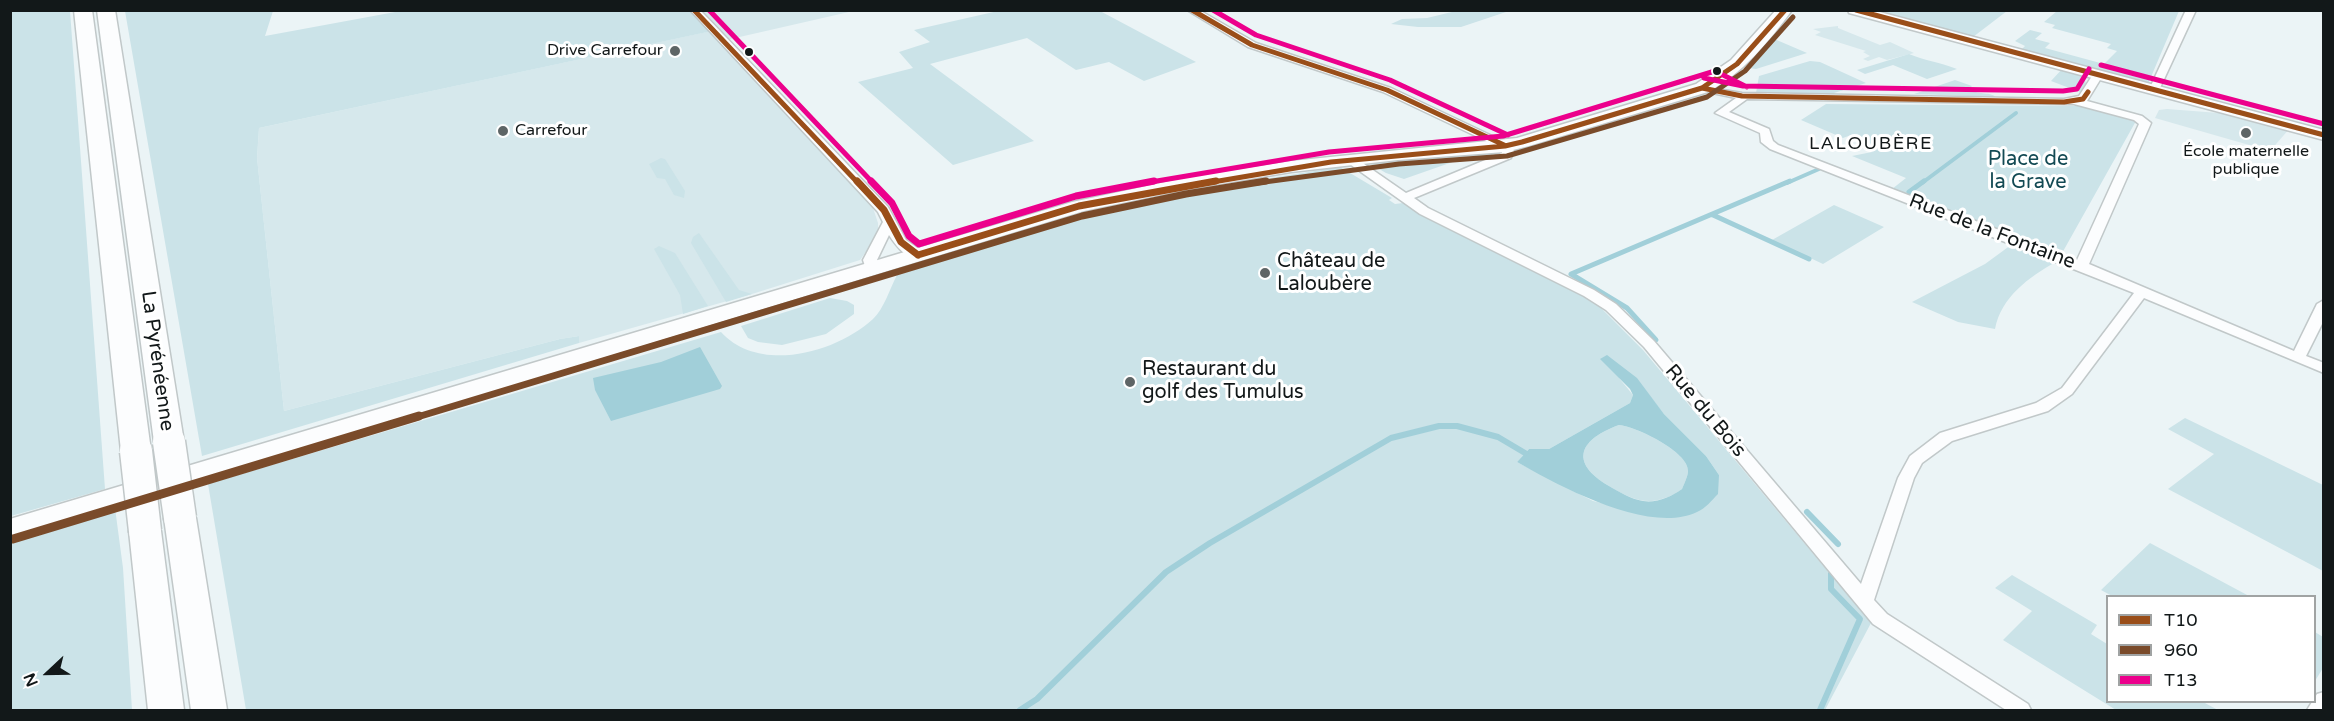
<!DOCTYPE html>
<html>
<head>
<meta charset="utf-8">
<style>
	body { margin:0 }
	#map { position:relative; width:2334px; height:721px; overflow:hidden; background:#ebf4f6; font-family:"Varela Round",sans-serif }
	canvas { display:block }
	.frame { position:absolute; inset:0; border:12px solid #121819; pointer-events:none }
	.legend { position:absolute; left:2106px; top:595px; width:210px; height:108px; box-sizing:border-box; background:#fff; border:2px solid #a0a3a3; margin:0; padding:8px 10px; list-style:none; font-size:18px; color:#121819 }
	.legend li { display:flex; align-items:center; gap:12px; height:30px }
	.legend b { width:30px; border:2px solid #a0a3a3 }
	.north { position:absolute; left:18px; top:643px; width:60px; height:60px; -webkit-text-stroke:4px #fff; paint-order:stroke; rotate:248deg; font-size:16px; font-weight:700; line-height:24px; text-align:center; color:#121819 }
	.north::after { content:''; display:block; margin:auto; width:21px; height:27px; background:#121819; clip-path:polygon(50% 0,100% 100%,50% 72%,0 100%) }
</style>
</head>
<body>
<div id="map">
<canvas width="2334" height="721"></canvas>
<div class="frame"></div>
<ul class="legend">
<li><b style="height:8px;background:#9a4e19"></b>T10</li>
<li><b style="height:8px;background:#7a4b2a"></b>960</li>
<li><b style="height:8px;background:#ec008c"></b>T13</li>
</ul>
<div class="north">N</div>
</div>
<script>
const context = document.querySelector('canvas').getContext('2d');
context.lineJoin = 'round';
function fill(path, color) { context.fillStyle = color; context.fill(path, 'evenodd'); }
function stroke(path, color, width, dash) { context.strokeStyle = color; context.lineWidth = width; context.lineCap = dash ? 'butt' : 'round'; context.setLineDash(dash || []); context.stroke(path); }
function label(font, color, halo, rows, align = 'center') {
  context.font = font + ' "Varela Round",sans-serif'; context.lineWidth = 6; context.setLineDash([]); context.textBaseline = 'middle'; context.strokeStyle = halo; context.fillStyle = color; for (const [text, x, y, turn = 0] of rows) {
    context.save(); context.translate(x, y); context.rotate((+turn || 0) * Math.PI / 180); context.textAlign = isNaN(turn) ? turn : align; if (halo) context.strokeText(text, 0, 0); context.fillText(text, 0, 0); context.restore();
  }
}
const built = new Path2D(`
	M 691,11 L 849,12 L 722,41 L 873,208 L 878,223 L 878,235 L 860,260 L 752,294 L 579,343 L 579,336 L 560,339 L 284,411 L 257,158 L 259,128 L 711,31 Z
	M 1838,26 L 1838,28 L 1880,45 L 1890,42 L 1914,53 L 1887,60 L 1879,57 L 1868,61 L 1863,59 L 1870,56 L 1863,52 L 1866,51 L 1815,35 L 1821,32 L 1813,29 Z
	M 2167,109 L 2232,114 L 2290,128 L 2270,151 L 2155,118 L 2159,110 Z`);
const green = new Path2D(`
	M 406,10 L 691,11 L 712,31 L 259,128 L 257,158 L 284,411 L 560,339 L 579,336 L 579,343 L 202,456 L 125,11 L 273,11 L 265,36 Z
	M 11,11 L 70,11 L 105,489 L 11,516 Z
	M 998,11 L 1100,11 L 1196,62 L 1144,81 L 1109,62 L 1076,70 L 1027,38 L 930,64 L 1034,141 L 953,165 L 858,82 L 913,68 L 899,52 L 930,42 L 914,30 Z
	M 1456,11 L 1509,11 L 1461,27 L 1418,27 L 1391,24 L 1402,19 L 1427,18 Z
	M 1874,11 L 2007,11 L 1973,37 Z
	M 2057,11 L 2179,11 L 2148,84 L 2021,50 L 2025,46 L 2015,41 L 2030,30 L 2042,33 L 2035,39 L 2050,43 L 2045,48 L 2104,64 L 2117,51 L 2107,48 L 2111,44 L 2052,28 L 2055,25 L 2044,22 Z
	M 1772,38 L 1807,53 L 1756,69 L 1749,68 L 1749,62 Z
	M 1909,54 C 1925,61 1940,62 1957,69 L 1927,79 L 1893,65 L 1865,74 L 1857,70 Z
	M 1810,61 L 1820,62 L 1866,83 L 1834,93 L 1836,94 L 1834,95 L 1756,93 L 1759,76 Z
	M 2063,68 L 2084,76 L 2086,84 L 2080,92 L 2051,81 Z
	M 1955,80 L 1972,86 L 1970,88 C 1977,96 1989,91 1996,97 L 1914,94 Z
	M 1826,104 L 2078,106 L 2136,121 L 2061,255 L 1892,189 L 1906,178 L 1852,156 L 1872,152 L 1868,148 L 1872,144 L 1851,135 L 1843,138 L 1801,120 Z
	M 1484,153 L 1497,153 L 1484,158 L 1464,158 L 1404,179 L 1386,173 L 1369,163 Z
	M 661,158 L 665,159 L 685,191 L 684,198 L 674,195 L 665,179 L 657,178 L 649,164 Z
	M 1340,167 L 1392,198 L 1389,200 L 1395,204 L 1403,203 L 1562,282 L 1596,303 L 1643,350 L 1871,623 L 1825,710 L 246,710 L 208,484 L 721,332 C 759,374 836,353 873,319 C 884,309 890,288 897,275 L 1073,216 L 1133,200 ZM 1619,378 L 1645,390 L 1664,414 L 1706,456 L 1719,475 L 1664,517 L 1593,501 L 1517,462 L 1529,449 L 1549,449 L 1630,403 L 1633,395 Z
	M 1834,205 L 1884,227 L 1823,264 L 1772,240 Z
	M 699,233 L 739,290 L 752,294 L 726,302 L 691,243 L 693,237 Z
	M 2011,245 L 2056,262 C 2029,277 2001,297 1995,329 L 1958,322 L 1912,302 L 1985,264 Z
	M 659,246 L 675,253 L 708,306 L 683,314 L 680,295 L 654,249 Z
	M 830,298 L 847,301 L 854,305 L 854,314 L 826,334 L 782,345 L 758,342 L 748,338 L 741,326 Z
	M 2185,418 L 2323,485 L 2323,571 L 2168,489 L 2214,454 L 2168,429 Z
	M 1619,425 C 1635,426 1689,452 1688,471 C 1688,476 1684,484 1682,489 C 1674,495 1663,500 1652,501 C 1636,502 1622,494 1609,486 C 1568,462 1580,439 1619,425 Z
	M 115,508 L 123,568 L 132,710 L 11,710 L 11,541 Z
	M 2150,543 L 2249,596 L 2112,596 L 2101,590 Z
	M 2012,575 L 2097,625 L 2091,634 L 2107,644 L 2108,702 L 2203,702 L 2218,710 L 2116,710 L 2003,640 L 2032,611 L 1995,588 Z
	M 2315,632 L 2323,637 L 2323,668 L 2315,681 Z`);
const water = new Path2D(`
	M 700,347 L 722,386 L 720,389 L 611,421 L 595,390 L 593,378 L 661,362 Z
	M 1607,355 L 1637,378 L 1664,414 L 1706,456 L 1719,475 L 1718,494 C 1712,500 1705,509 1697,512 C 1649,535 1559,486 1517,462 L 1529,449 L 1549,449 L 1630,403 L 1633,395 L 1630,389 L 1600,359 ZM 1619,425 C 1635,426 1689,452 1688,471 C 1688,476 1684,484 1682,489 C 1671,497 1657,503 1643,501 C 1631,499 1619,492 1609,486 C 1568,462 1580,439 1619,425 Z`);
const streamFar2 = new Path2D(`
	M 1787,183 L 1819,169
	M 1922,183 L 2016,113`);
const streamFar1 = new Path2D(`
	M 1909,192 L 1924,181
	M 1713,215 L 1809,259
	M 1656,340 L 1627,308 L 1571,274 L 1790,181`);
const stream = new Path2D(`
	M 1807,512 L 1838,544
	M 1020,710 L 1037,699 L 1166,572 L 1210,543 L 1391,438 L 1439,426 L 1457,426 L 1498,437 L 1525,453
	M 1820,710 L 1860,619 L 1831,589 L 1831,574`);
const minor = new Path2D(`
	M 690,10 L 700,10 L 888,207 L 906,240 L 923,252 L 925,255 L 923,258 C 907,261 897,247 889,235 L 877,260 L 879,269 L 872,273 L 867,272 L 863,260 L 883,222 L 878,212 Z
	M 1187,10 L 1199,10 L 1256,43 L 1391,88 L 1509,144 L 1514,151 L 1511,158 L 1414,198 L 1428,208 L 1594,290 L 1616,304 L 1654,341 L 1861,584 L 1898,478 L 1910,456 L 1940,433 L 2036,403 L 2062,388 L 2134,293 L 1770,149 L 1761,142 L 1760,133 L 1715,113 L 1736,98 L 1698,90 L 1698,86 L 1742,93 L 2064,99 L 2079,96 L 2094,73 L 2102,73 L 2103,75 L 2087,101 L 2142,116 L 2151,123 L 2089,264 L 2294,351 L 2317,304 L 2324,300 L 2324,320 L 2306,356 L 2324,363 L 2324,373 L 2144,298 L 2072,394 L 2048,411 L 1952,441 L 1922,463 L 1914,478 L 1874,600 L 1887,614 L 2028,704 L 2031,710 L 2006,710 L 1873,624 L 1644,347 L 1606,310 L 1584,296 L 1420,214 L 1344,160 L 1346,157 L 1354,157 L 1406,193 L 1502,153 L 1501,148 L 1383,92 L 1248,47 ZM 1747,99 L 2074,104 L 2134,120 L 2139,124 L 2077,260 L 1778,145 L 1773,141 L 1769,129 L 1729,112 Z
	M 2186,10 L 2196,10 L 2159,90 L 2158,92 L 2150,92 L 2149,90 Z
	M 2324,692 L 2324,710 L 2307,710 L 2317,694 Z`);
const secondary = new Path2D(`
	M 1848,10 L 1872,10 L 2324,130 L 2324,140 L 1849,13 Z`);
const primary = new Path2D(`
	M 1776,10 L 1792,10 C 1769,42 1743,73 1708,92 L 1529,146 L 1505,152 L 1398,160 L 1291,172 L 1184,190 L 1084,211 L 10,539 L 10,519 L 1072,202 L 1184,178 L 1291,161 L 1517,138 L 1696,84 L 1731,60 Z`);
const motorway = new Path2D(`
	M 74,10 L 92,10 L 151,451 L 146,458 L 136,461 L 126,458 L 121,451 Z
	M 97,10 L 115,10 L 184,442 L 179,449 L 169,452 L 159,449 L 154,442 Z
	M 180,507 L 191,510 L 196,518 L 227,710 L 191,710 L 164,518 L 169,510 Z
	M 145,520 L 156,523 L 161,531 L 184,710 L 148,710 L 129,531 L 134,523 Z`);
const motorwayBridge = new Path2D(`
	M 169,442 L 180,518
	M 136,451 L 145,531`);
const bus1Far1 = new Path2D(`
	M 694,10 L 858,183
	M 1192,10 L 1252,45 L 1387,90 L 1504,145
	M 1856,10 L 2324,135
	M 1702,88 L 1742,96 L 2064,102 L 2083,99 L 2088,92
	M 1207,183 L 1331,162 L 1505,146 L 1522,142 L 1702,88 L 1737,64 L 1785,10`);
const bus1 = new Path2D(`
	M 857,181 L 884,210 L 901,242 L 918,255
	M 918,255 L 1079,206 L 1216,181`);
const bus2Far2 = new Path2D(`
	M 1257,183 L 1399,164 L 1507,156 L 1707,97 L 1745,71 L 1793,17`);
const bus2Far1 = new Path2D(`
	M 414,418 L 1082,216 L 1186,194 L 1266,181`);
const bus2 = new Path2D(`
	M 13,539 L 419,416`);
const bus3Far1 = new Path2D(`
	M 709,10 L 873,183
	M 1213,10 L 1256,35 L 1390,80 L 1508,135
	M 2101,65 L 2324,124
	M 1704,78 L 1743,86 L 2063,91 L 2077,89 L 2089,69
	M 1145,183 L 1329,152 L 1503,136 L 1715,71 L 1747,87`);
const bus3 = new Path2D(`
	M 871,181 L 892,203 L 909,236 L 919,244 L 1076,196 L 1154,181`);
const markers = [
	[675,51,6,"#5e6566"],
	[749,52,5,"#121819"],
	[1717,71,5,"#121819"],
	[503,131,6,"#5e6566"],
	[2246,133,6,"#5e6566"],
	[1265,273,6,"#5e6566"],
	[1130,382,6,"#5e6566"]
];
const farPoinames = [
	["Drive Carrefour",663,51],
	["Carrefour",515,131,"left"],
	["École maternelle",2246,152,"center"],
	["publique",2246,170,"center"]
];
const farQuarternames = [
	["LALOUBÈRE",1871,144]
];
const parkNames = [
	["Place de",2028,160],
	["la Grave",2028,183]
];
const streetNames = [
	["Rue de la Fontaine",1992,232,21],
	["La Pyrénéenne",157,361,82],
	["Rue du Bois",1705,411,50]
];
const poiNames = [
	["Château de",1277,262],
	["Laloubère",1277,285],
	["Restaurant du",1142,370],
	["golf des Tumulus",1142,393]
];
fill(built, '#d6e8ec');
fill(green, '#cbe3e8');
fill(water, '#a1cfd9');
stroke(streamFar2, '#a1cfd9', 4);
stroke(streamFar1, '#a1cfd9', 5);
stroke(stream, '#a1cfd9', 6);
stroke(minor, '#c1c8c9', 3);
stroke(secondary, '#c1c8c9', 3);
stroke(primary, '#c1c8c9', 3);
stroke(motorway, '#c1c8c9', 3);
fill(minor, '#fcfdfe');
fill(secondary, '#fcfdfe');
fill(primary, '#fcfdfe');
fill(motorway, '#fcfdfe');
stroke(motorwayBridge, '#c1c8c9', 35, []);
stroke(motorwayBridge, '#fcfdfe', 32);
stroke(bus1Far1, '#9a4e19', 5);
stroke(bus1, '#9a4e19', 7);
stroke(bus2Far2, '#7a4b2a', 5);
stroke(bus2Far1, '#7a4b2a', 7);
stroke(bus2, '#7a4b2a', 9);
stroke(bus3Far1, '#ec008c', 5);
stroke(bus3, '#ec008c', 7);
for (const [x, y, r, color] of markers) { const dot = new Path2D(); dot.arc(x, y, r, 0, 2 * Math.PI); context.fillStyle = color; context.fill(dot); stroke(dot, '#fff', 2); }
label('16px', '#121819', '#fff', farPoinames, 'right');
context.letterSpacing = '1.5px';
label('18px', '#121819', '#fff', farQuarternames);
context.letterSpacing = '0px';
label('20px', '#134a54', '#fff', parkNames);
label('20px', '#121819', '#fff', streetNames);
label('20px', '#121819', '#fff', poiNames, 'left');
</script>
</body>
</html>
